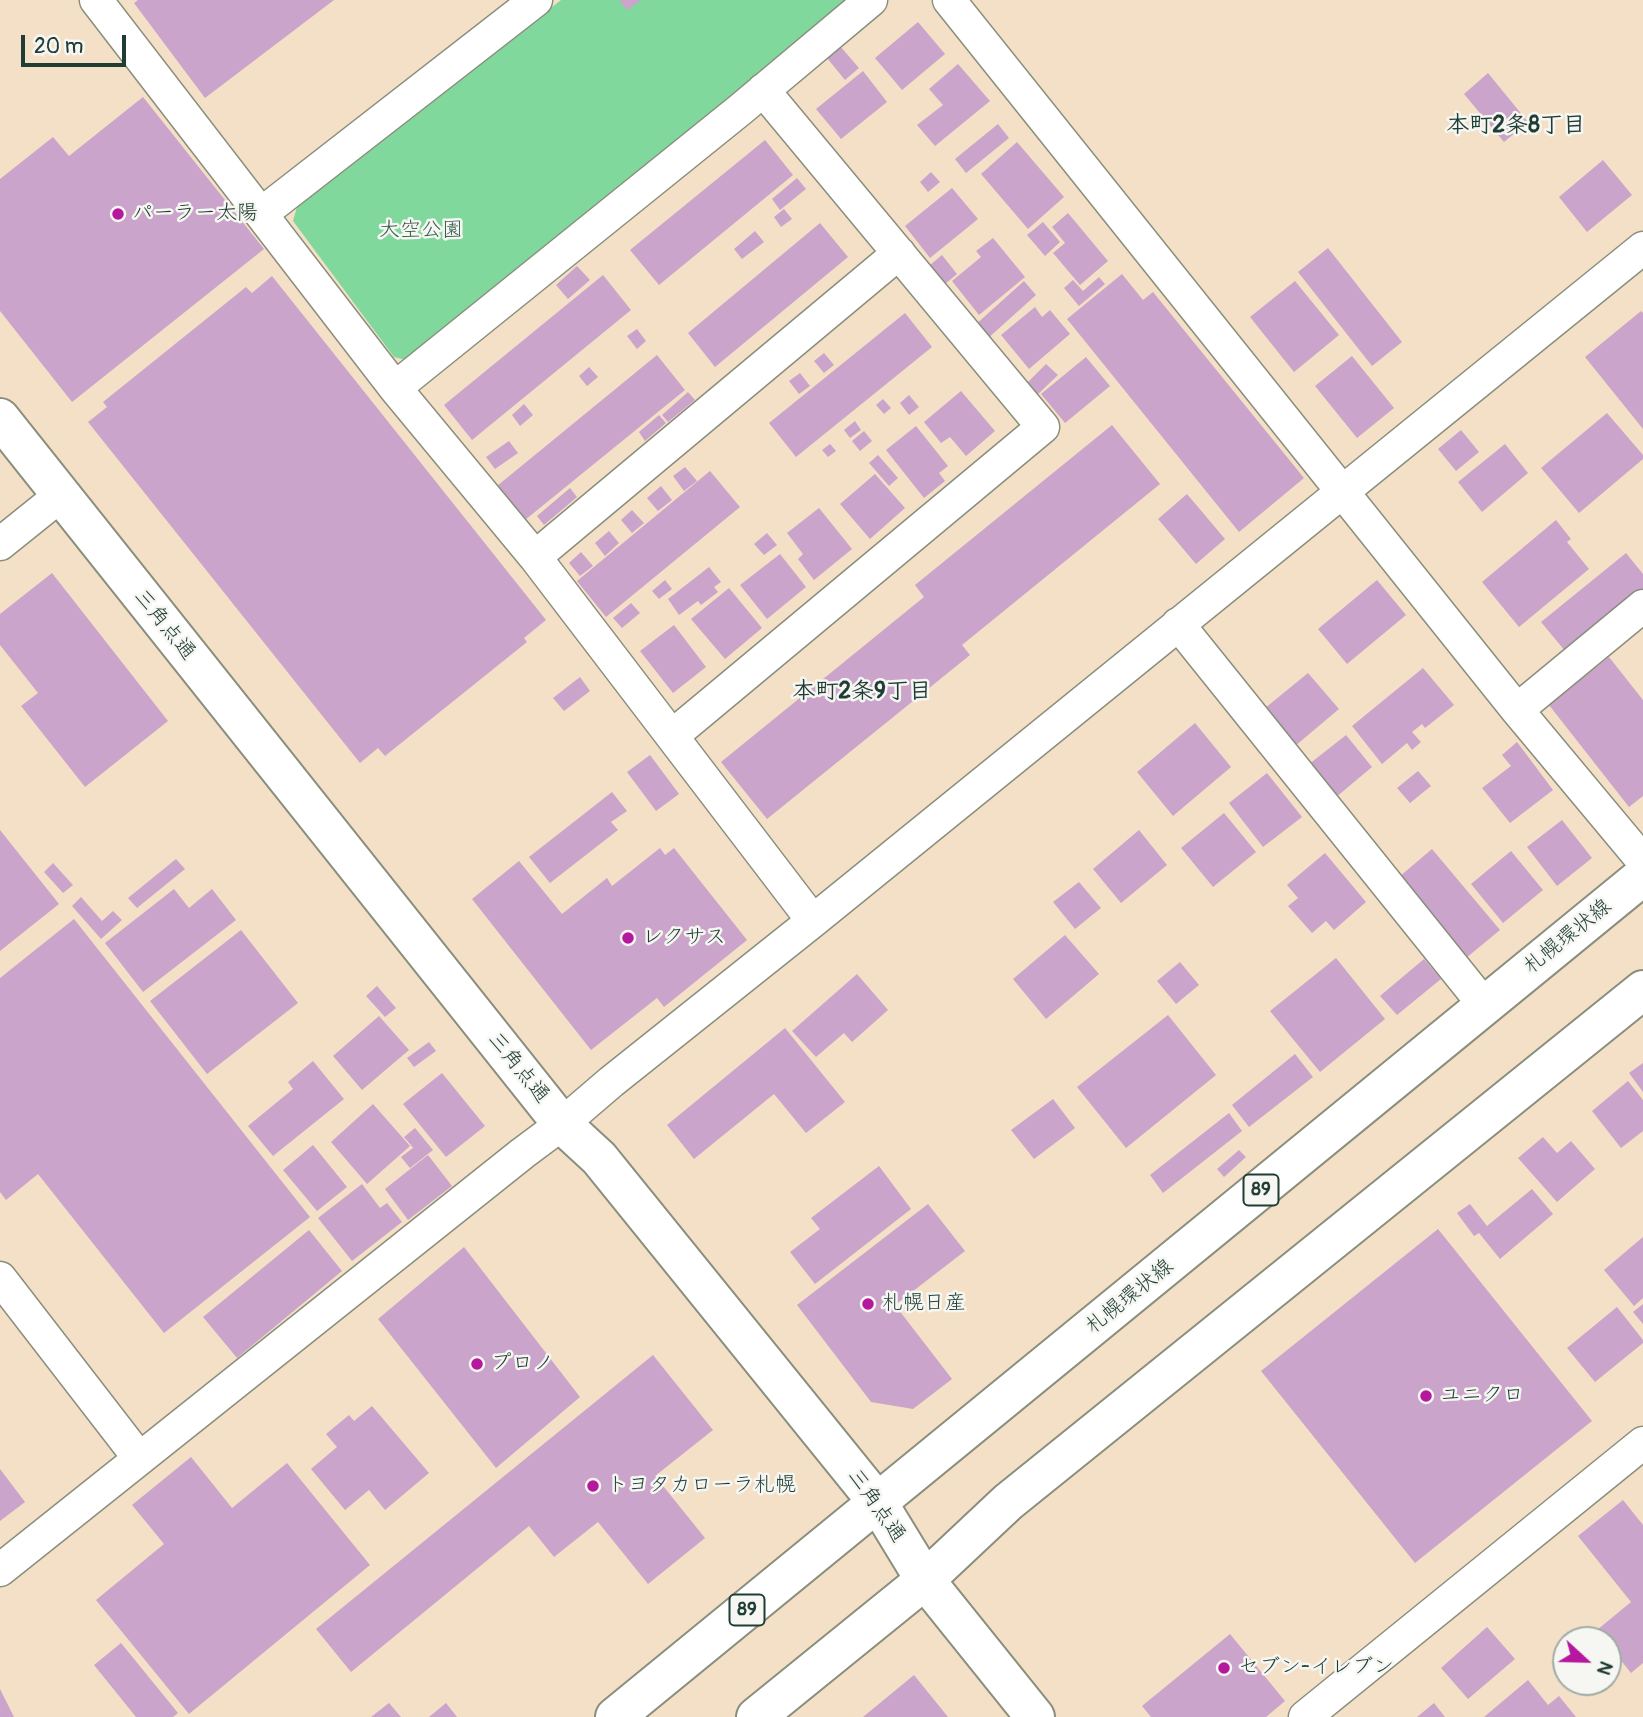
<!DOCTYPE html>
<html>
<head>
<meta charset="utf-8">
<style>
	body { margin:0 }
	#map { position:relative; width:1643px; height:1717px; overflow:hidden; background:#f4e0c6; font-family:Pangolin,sans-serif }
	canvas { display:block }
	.north { position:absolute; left:1552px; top:1626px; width:70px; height:70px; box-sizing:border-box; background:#f6f6f2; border:2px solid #a0aca6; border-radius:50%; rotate:112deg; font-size:19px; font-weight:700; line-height:28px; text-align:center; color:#1f3d34 }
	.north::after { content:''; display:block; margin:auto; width:24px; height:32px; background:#b5179e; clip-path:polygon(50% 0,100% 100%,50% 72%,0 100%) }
	.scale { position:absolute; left:21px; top:35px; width:105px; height:32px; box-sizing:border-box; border:4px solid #1f3d34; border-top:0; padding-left:9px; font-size:21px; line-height:24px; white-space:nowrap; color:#1f3d34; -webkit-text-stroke:5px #f6f6f2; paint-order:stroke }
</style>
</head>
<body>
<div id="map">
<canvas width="1643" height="1717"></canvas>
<div class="north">N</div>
<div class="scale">20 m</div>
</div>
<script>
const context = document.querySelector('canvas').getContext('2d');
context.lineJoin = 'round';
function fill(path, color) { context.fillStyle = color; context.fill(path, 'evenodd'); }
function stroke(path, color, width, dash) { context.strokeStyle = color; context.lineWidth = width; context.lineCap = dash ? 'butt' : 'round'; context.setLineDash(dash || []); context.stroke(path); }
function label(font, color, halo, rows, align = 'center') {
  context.font = font + ' Pangolin,"Klee One",sans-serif'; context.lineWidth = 5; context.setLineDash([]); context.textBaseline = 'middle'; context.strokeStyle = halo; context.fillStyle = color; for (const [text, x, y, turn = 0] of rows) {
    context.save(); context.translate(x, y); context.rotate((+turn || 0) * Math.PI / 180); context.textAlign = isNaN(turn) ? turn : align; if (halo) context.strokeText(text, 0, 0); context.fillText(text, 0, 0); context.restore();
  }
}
const green = new Path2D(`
	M 561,0 L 851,0 L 413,362 L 394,357 L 293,221 L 297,207 Z`);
const building = new Path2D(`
	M 138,0 L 334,0 L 205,98 L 134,3 Z
	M 619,0 L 641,0 L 627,10 Z
	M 918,22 L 945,54 L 902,90 L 875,58 Z
	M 840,46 L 859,68 L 845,80 L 827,58 Z
	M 958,64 L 990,101 L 935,146 L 917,125 L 943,105 L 929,89 Z
	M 863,71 L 887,102 L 841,139 L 816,109 Z
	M 1488,73 L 1528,122 L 1504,142 L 1464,94 Z
	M 143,97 L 264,249 L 72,402 L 0,311 L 0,179 L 53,137 L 69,156 Z
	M 998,124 L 1009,138 L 966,173 L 955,159 Z
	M 765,140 L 793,175 L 659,285 L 630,250 Z
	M 1017,142 L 1064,197 L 1028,229 L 981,174 Z
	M 1603,160 L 1632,195 L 1587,232 L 1559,197 Z
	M 931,172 L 940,182 L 928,192 L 920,182 Z
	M 797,178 L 806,189 L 780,210 L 772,199 Z
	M 952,188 L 978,219 L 930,258 L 905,226 Z
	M 784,209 L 792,219 L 781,227 L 774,217 Z
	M 1068,213 L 1108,261 L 1080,285 L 1053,253 L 1065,243 L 1052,227 Z
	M 1043,222 L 1060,242 L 1045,256 L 1027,235 Z
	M 820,223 L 848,257 L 715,367 L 688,333 Z
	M 755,231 L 764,242 L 742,259 L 734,249 Z
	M 993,238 L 1025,277 L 979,315 L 952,281 L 981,257 L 976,251 Z
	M 1328,248 L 1402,342 L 1372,366 L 1298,272 Z
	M 942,255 L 957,274 L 939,289 L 924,270 Z
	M 577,266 L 590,280 L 568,299 L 556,285 Z
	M 1122,274 L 1143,300 L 1153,292 L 1304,478 L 1239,532 L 1067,319 Z
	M 603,275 L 631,310 L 472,440 L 444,405 Z
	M 272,276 L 546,620 L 524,638 L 527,642 L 385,756 L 378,748 L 360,763 L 88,422 L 107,407 L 103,402 L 246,287 L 252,293 Z
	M 1099,277 L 1105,284 L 1079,306 L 1064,288 L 1073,280 L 1083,291 Z
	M 1024,281 L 1036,295 L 986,340 L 974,326 Z
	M 1295,281 L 1339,335 L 1294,372 L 1250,317 Z
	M 1035,307 L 1042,317 L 1050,310 L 1070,334 L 1029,369 L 1001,335 Z
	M 1641,311 L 1643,313 L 1643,429 L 1585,357 Z
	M 905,313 L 932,347 L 796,457 L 769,423 Z
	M 637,329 L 646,341 L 637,349 L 627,336 Z
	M 824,353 L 834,365 L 824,373 L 814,361 Z
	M 657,355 L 685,390 L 525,520 L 497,486 Z
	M 1352,356 L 1394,408 L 1357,438 L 1315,386 Z
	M 1086,357 L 1110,386 L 1065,423 L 1041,394 Z
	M 1046,364 L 1058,375 L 1036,396 L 1025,385 Z
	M 589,367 L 598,377 L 587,386 L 579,376 Z
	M 800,373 L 810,386 L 799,394 L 789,381 Z
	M 961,391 L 995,431 L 966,456 L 950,437 L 941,443 L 924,422 Z
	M 688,392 L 695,400 L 668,422 L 662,415 Z
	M 909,395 L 919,407 L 909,415 L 900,403 Z
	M 883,399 L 891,408 L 884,414 L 876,405 Z
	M 524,404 L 533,415 L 520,426 L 512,415 Z
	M 1607,413 L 1643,455 L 1643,459 L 1579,513 L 1541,468 Z
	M 659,415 L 666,423 L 645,441 L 639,432 Z
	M 855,421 L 861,430 L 850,438 L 844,430 Z
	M 1112,425 L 1160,484 L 962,645 L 970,655 L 767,819 L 721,762 L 924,597 L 915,585 Z
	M 916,426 L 948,466 L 939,473 L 945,481 L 924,498 L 886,450 Z
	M 1461,430 L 1479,452 L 1456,471 L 1438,449 Z
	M 864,431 L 872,441 L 860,451 L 852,441 Z
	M 509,441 L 518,453 L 495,469 L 486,457 Z
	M 830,444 L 836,451 L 828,457 L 822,450 Z
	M 1505,444 L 1528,473 L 1482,512 L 1458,482 Z
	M 878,455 L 898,478 L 889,486 L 869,463 Z
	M 685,467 L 697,481 L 684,491 L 673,476 Z
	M 710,471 L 740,507 L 606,617 L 577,581 Z
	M 875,474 L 905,508 L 870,539 L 840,504 Z
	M 661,486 L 672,500 L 658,511 L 647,498 Z
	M 570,488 L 577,497 L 544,525 L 537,516 Z
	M 1187,494 L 1225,539 L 1196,564 L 1158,519 Z
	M 819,508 L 852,549 L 814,580 L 798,559 L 803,554 L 787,533 Z
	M 632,510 L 644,523 L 632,533 L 621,520 Z
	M 1556,520 L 1571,539 L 1567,542 L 1589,569 L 1519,627 L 1482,582 Z
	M 609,531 L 619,543 L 605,556 L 595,543 Z
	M 767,533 L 777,545 L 764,555 L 754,544 Z
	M 581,552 L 593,566 L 580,576 L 569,563 Z
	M 1626,553 L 1643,574 L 1643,589 L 1566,652 L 1541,622 Z
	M 780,554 L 806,587 L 767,619 L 740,585 Z
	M 709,567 L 721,582 L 714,587 L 718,592 L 701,605 L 698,601 L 679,615 L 668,599 Z
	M 52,573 L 168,721 L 85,787 L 21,706 L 38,693 L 0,645 L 0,614 Z
	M 665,580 L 672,589 L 659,599 L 652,591 Z
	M 1377,580 L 1406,615 L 1347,664 L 1318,629 Z
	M 729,588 L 762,628 L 725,659 L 691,619 Z
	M 631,603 L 640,613 L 622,628 L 613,618 Z
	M 674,625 L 706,667 L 673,693 L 640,651 Z
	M 1609,657 L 1643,700 L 1643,796 L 1629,807 L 1549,705 Z
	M 1423,668 L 1454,705 L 1425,728 L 1422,724 L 1412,732 L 1421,742 L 1412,750 L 1407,743 L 1382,764 L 1352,726 Z
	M 1308,673 L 1339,709 L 1295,746 L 1264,709 Z
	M 580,677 L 590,691 L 564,711 L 553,698 Z
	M 1195,723 L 1231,767 L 1173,816 L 1137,772 Z
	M 1346,735 L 1372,767 L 1335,798 L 1308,765 Z
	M 1517,742 L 1553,790 L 1510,823 L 1482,788 L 1511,766 L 1502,755 Z
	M 650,755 L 679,794 L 656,811 L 627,772 Z
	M 1418,771 L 1431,786 L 1410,803 L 1397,788 Z
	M 1267,773 L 1302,817 L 1263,847 L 1229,803 Z
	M 612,792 L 627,811 L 611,822 L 618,830 L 550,883 L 529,857 Z
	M 1224,813 L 1256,852 L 1213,887 L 1181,848 Z
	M 1562,820 L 1592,858 L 1557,886 L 1527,847 Z
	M 0,830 L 59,904 L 0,951 Z
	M 1139,830 L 1167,865 L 1121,903 L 1093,869 Z
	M 660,848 L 665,855 L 674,848 L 747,940 L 664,1007 L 657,998 L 591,1050 L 472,899 L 519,861 L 562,914 L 607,878 L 612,886 Z
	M 1432,849 L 1500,930 L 1466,958 L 1399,877 Z
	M 1511,851 L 1543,890 L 1503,923 L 1471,884 Z
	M 1325,853 L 1366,902 L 1334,930 L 1326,921 L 1312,933 L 1288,906 L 1298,898 L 1287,885 Z
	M 176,859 L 185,869 L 137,908 L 128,898 Z
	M 53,863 L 73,885 L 63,893 L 44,872 Z
	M 1079,882 L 1101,908 L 1075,929 L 1053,902 Z
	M 174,889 L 189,908 L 212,889 L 236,920 L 143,992 L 105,943 Z
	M 81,897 L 102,921 L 113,911 L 122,920 L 101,939 L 72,906 Z
	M 74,919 L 310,1217 L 164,1333 L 38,1174 L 6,1200 L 0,1192 L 0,978 Z
	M 241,930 L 298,1003 L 207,1074 L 150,1001 Z
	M 1065,935 L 1099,974 L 1046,1019 L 1013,979 Z
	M 1336,958 L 1385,1019 L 1320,1072 L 1270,1011 Z
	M 1424,959 L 1441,979 L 1397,1015 L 1380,996 Z
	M 1180,962 L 1199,985 L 1176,1004 L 1157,981 Z
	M 857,974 L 888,1010 L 852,1042 L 844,1033 L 816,1057 L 792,1031 Z
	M 377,986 L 396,1008 L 385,1017 L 366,996 Z
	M 1168,1015 L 1216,1075 L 1126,1148 L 1077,1087 Z
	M 379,1016 L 409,1050 L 362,1090 L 333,1056 Z
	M 785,1028 L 845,1102 L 806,1133 L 774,1094 L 694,1159 L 667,1125 Z
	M 429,1042 L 436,1051 L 414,1067 L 407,1058 Z
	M 1295,1054 L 1313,1077 L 1249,1127 L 1232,1105 Z
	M 313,1061 L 344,1099 L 273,1156 L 248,1126 L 293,1089 L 288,1082 Z
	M 1643,1063 L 1643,1092 L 1629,1073 Z
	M 442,1073 L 485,1126 L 446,1157 L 403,1104 Z
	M 1628,1081 L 1643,1100 L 1643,1131 L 1621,1148 L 1592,1111 Z
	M 1053,1099 L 1075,1128 L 1034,1159 L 1011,1130 Z
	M 373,1104 L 410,1146 L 367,1184 L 331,1142 Z
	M 1229,1113 L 1242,1131 L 1163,1193 L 1150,1175 Z
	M 415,1128 L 433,1150 L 410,1168 L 401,1157 L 413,1148 L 415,1150 L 404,1137 Z
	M 1543,1137 L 1557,1153 L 1571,1141 L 1595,1169 L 1557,1202 L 1518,1158 Z
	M 313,1145 L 347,1187 L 317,1211 L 283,1170 Z
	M 1239,1150 L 1246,1157 L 1224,1177 L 1217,1169 Z
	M 428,1155 L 452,1186 L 408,1220 L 385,1189 Z
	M 879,1166 L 911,1209 L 815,1284 L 790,1252 L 820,1229 L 811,1218 Z
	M 362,1184 L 380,1208 L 387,1203 L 402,1222 L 352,1261 L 318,1218 Z
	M 1532,1189 L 1553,1214 L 1500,1259 L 1479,1233 L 1474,1236 L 1457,1213 L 1470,1204 L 1487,1226 Z
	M 928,1204 L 965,1251 L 895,1305 L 952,1379 L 913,1409 L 871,1402 L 797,1305 Z
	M 1438,1229 L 1592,1421 L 1415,1563 L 1261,1371 Z
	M 309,1230 L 342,1271 L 237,1358 L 203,1317 Z
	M 1643,1237 L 1643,1298 L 1634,1306 L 1604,1270 Z
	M 464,1247 L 580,1397 L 496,1468 L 378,1319 Z
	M 1643,1304 L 1643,1324 L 1633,1312 Z
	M 1617,1307 L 1643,1340 L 1643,1343 L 1595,1382 L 1567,1348 Z
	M 653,1355 L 713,1430 L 655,1476 L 705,1538 L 648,1584 L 598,1522 L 554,1557 L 529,1526 L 351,1672 L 316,1629 Z
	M 372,1406 L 429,1473 L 385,1510 L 369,1490 L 345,1510 L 311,1469 L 337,1447 L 326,1434 L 349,1415 L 354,1421 Z
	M 191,1457 L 232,1508 L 287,1463 L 370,1565 L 189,1714 L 96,1600 L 164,1544 L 132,1505 Z
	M 0,1469 L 25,1502 L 0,1521 Z
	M 1623,1500 L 1643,1525 L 1643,1663 L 1631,1673 L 1608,1644 L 1608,1640 L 1605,1640 L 1597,1630 L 1631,1602 L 1578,1536 Z
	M 1487,1627 L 1515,1659 L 1468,1699 L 1441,1668 Z
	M 1230,1634 L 1285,1701 L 1266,1717 L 1151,1717 L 1142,1706 Z
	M 121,1643 L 178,1713 L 173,1717 L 136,1717 L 94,1665 Z
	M 914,1675 L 948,1717 L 863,1717 Z
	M 1528,1680 L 1548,1705 L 1559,1696 L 1576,1717 L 1484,1717 Z
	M 0,1689 L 14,1717 L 0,1717 Z
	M 389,1703 L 401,1717 L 371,1717 Z
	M 446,1703 L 457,1717 L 429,1717 Z
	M 1434,1703 L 1445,1717 L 1417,1717 Z`);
const minor = new Path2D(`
	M 96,0 L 395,388 L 535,557 L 813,921
	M 949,0 L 1517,710 L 1643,861
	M 261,214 L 536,0
	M 395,388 L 741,109 L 871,0
	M 0,544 L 61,495
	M 535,557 L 899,253
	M 1178,624 L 1485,1006
	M 1517,710 L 1643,606
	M 672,736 L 1043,427 L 763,90
	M 0,1278 L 139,1458
	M 0,1570 L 523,1153 L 562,1124 L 611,1082 L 813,921 L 1643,248
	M 1305,1717 L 1643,1443`);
const tertiary = new Path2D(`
	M 0,418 L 562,1124 L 599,1158 L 878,1503 L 925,1580 L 1035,1717`);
const primary = new Path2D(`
	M 615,1717 L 1643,876
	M 756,1717 L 925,1580 L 1008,1502 L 1643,990`);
const markers = [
	[118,214,7,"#b5179e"],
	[628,938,7,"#b5179e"],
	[868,1304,7,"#b5179e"],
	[477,1364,7,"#b5179e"],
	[1426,1396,7,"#b5179e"],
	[593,1486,7,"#b5179e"],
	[1224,1668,7,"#b5179e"]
];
const shields = [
	[1261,1190,35],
	[747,1610,35]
];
const shieldNames = [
	["89",1261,1190],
	["89",747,1610]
];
const poiNames = [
	["パーラー太陽",132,214],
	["レクサス",642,938],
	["札幌日産",882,1304],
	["プロノ",491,1364],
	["ユニクロ",1440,1396],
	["トヨタカローラ札幌",607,1486],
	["セブン-イレブン",1238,1668]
];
const parkNames = [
	["大空公園",421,231]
];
const streetNames = [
	["三角点通",164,625,51],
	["札幌環状線",1568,937,-39],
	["三角点通",518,1068,51],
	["札幌環状線",1130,1297,-39],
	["三角点通",876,1506,55]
];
const neighbourhoodNames = [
	["本町2条8丁目",1516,126],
	["本町2条9丁目",862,692]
];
fill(green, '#81d89c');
fill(building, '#caa4ca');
stroke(minor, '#8a8e7d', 35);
stroke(tertiary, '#8a8e7d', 42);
stroke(primary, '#8a8e7d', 42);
stroke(minor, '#fff', 32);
stroke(tertiary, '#fff', 38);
stroke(primary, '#fff', 38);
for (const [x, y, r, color] of markers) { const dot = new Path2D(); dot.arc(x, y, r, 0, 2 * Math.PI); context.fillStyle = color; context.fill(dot); stroke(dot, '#f6f6f2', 2.5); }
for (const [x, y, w] of shields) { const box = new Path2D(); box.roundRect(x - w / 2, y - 15.5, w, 31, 5); context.fillStyle = '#f6f6f2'; context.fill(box); stroke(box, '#1f3d34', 2); }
label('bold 19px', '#1f3d34', null, shieldNames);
label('21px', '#1f3d34', '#f6f6f2', poiNames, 'left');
label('21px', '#335c49', '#f6f6f2', parkNames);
label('21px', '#1f3d34', '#f6f6f2', streetNames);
label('bold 23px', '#1f3d34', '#f6f6f2', neighbourhoodNames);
</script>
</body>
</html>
